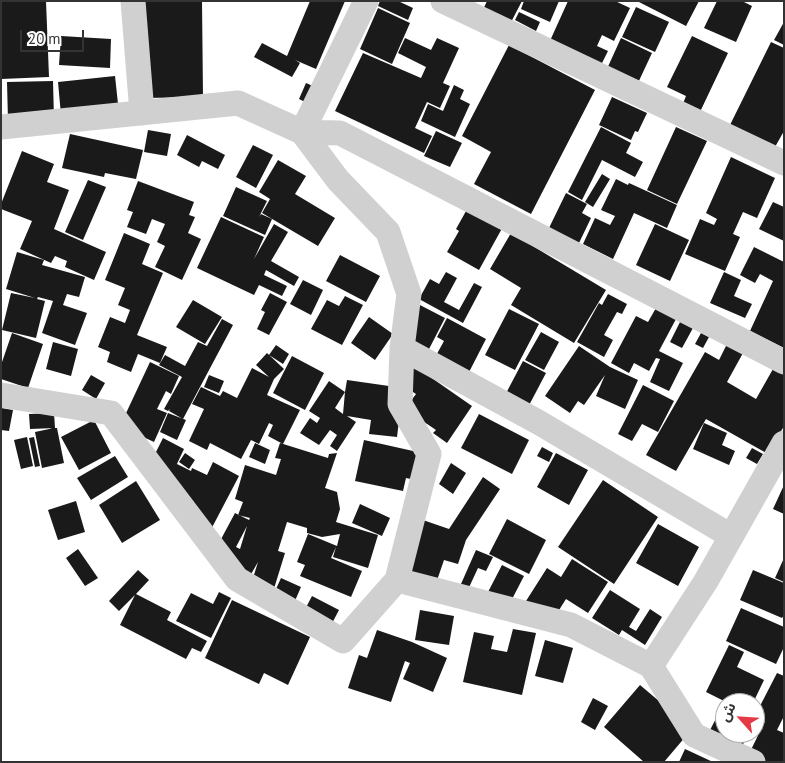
<!DOCTYPE html>
<html>
<head>
<meta charset="utf-8">
<style>
	body { margin:0 }
	#map { position:relative; width:785px; height:763px; overflow:hidden; background:#fff; font-family:"PT Sans","Noto Sans Arabic",sans-serif }
	canvas { display:block }
	.frame { position:absolute; inset:0; border:2px solid #333; pointer-events:none }
	.north { position:absolute; left:715px; top:693px; width:50px; height:50px; box-sizing:border-box; background:#fff; border:1px solid #adadad; border-radius:50%; rotate:296deg; font-size:14px; font-weight:700; line-height:20px; text-align:center; color:#333 }
	.north::after { content:''; display:block; margin:auto; width:18px; height:22px; background:#e63946; clip-path:polygon(50% 0,100% 100%,50% 72%,0 100%) }
	.scale { position:absolute; left:20px; top:30px; width:64px; height:22px; box-sizing:border-box; border:2px solid #333; border-top:0; padding-left:6px; font-size:15px; line-height:18px; white-space:nowrap; color:#333; -webkit-text-stroke:4px #fff; paint-order:stroke }
</style>
</head>
<body>
<div id="map">
<canvas width="785" height="763"></canvas>
<div class="frame"></div>
<div class="north">ش</div>
<div class="scale">20 m</div>
</div>
<script>
const context = document.querySelector('canvas').getContext('2d');
context.lineJoin = 'round';
function fill(path, color) { context.fillStyle = color; context.fill(path, 'evenodd'); }
function stroke(path, color, width, dash) { context.strokeStyle = color; context.lineWidth = width; context.lineCap = dash ? 'butt' : 'round'; context.setLineDash(dash || []); context.stroke(path); }
const building = new Path2D(`
	M 1,1 L 46,1 L 49,77 L 1,79 Z
	M 143,1 L 202,1 L 203,97 L 145,98 Z
	M 310,1 L 345,1 L 316,69 L 295,60 L 300,63 L 292,77 L 254,57 L 262,43 L 287,56 Z
	M 380,1 L 398,1 L 413,8 L 408,20 L 378,6 Z
	M 487,1 L 522,1 L 508,28 L 481,14 Z
	M 524,1 L 559,1 L 550,22 L 521,9 Z
	M 568,1 L 615,1 L 630,8 L 614,41 L 602,35 L 597,46 L 608,51 L 600,67 L 549,43 Z
	M 637,1 L 699,1 L 686,26 Z
	M 717,1 L 742,1 L 752,6 L 736,42 L 704,28 Z
	M 636,7 L 669,22 L 655,52 L 622,37 Z
	M 378,8 L 410,23 L 392,64 L 360,49 Z
	M 519,12 L 540,22 L 536,31 L 515,20 Z
	M 784,22 L 784,45 L 774,40 Z
	M 61,36 L 111,39 L 110,68 L 59,65 Z
	M 692,36 L 728,53 L 699,114 L 682,106 L 686,96 L 667,87 Z
	M 405,38 L 431,50 L 437,38 L 459,48 L 443,83 L 450,86 L 440,108 L 427,102 L 415,128 L 432,136 L 424,153 L 335,111 L 363,53 L 421,78 L 426,67 L 398,53 Z
	M 621,38 L 652,53 L 637,85 L 606,71 Z
	M 771,42 L 784,48 L 784,131 L 775,147 L 730,125 Z
	M 509,45 L 595,90 L 531,214 L 474,184 L 491,152 L 462,136 Z
	M 115,76 L 119,113 L 61,115 L 58,82 Z
	M 53,81 L 54,119 L 8,121 L 7,82 Z
	M 306,83 L 315,87 L 307,103 L 299,99 Z
	M 454,85 L 464,90 L 460,99 L 470,104 L 455,137 L 421,121 L 428,104 L 443,111 Z
	M 612,97 L 647,113 L 638,132 L 635,131 L 631,140 L 599,125 Z
	M 601,127 L 631,143 L 626,153 L 643,162 L 635,177 L 602,160 L 582,200 L 568,192 Z
	M 676,127 L 707,141 L 677,204 L 647,190 Z
	M 148,130 L 171,134 L 167,156 L 144,152 Z
	M 436,131 L 462,143 L 450,167 L 424,156 Z
	M 70,134 L 143,150 L 136,179 L 105,173 L 104,177 L 62,168 Z
	M 187,135 L 225,155 L 218,169 L 202,161 L 199,167 L 177,155 Z
	M 253,145 L 273,155 L 256,188 L 236,177 Z
	M 22,151 L 54,164 L 47,182 L 69,190 L 54,229 L 106,252 L 94,280 L 65,267 L 67,261 L 55,256 L 51,263 L 20,249 L 32,221 L 1,209 L 1,204 Z
	M 731,157 L 775,178 L 757,218 L 743,212 L 733,234 L 740,237 L 725,271 L 685,254 L 700,219 L 714,225 L 717,219 L 706,213 Z
	M 278,160 L 306,176 L 295,194 L 335,218 L 318,246 L 262,213 L 270,199 L 259,192 Z
	M 602,174 L 610,179 L 593,207 L 585,202 Z
	M 616,179 L 628,185 L 629,183 L 677,205 L 667,228 L 634,213 L 613,259 L 583,244 L 595,218 L 610,225 L 615,216 L 601,210 Z
	M 88,180 L 106,187 L 83,240 L 65,232 Z
	M 138,181 L 194,202 L 189,215 L 195,217 L 188,233 L 201,239 L 182,280 L 155,267 L 165,246 L 157,242 L 165,224 L 152,219 L 146,234 L 127,227 L 133,212 L 127,210 Z
	M 236,187 L 267,201 L 259,217 L 261,214 L 272,219 L 265,235 L 223,216 Z
	M 566,193 L 587,204 L 582,213 L 591,218 L 579,243 L 549,228 Z
	M 773,202 L 784,207 L 784,241 L 759,229 Z
	M 470,204 L 505,223 L 479,270 L 447,252 L 459,231 L 456,229 Z
	M 221,217 L 264,237 L 254,259 L 274,224 L 288,232 L 271,261 L 299,277 L 294,286 L 266,270 L 264,275 L 287,286 L 282,296 L 259,285 L 254,295 L 197,268 Z
	M 655,224 L 689,240 L 670,281 L 636,265 Z
	M 124,233 L 150,244 L 142,264 L 163,273 L 137,335 L 167,347 L 160,363 L 138,354 L 131,372 L 107,362 L 110,352 L 98,347 L 110,317 L 125,323 L 130,310 L 118,305 L 125,288 L 105,280 Z
	M 511,233 L 606,290 L 574,343 L 511,305 L 521,288 L 490,269 Z
	M 754,247 L 784,262 L 784,348 L 750,331 L 773,281 L 760,274 L 755,283 L 740,275 Z
	M 17,252 L 44,260 L 42,265 L 85,277 L 79,297 L 67,294 L 63,305 L 87,313 L 75,345 L 42,333 L 53,301 L 38,297 L 37,299 L 45,301 L 36,338 L 2,330 L 11,293 L 35,298 L 6,289 Z
	M 340,255 L 380,276 L 366,302 L 326,281 Z
	M 446,272 L 457,278 L 444,302 L 459,310 L 474,283 L 482,287 L 463,323 L 419,299 L 430,279 L 439,284 Z
	M 724,272 L 741,280 L 734,296 L 752,304 L 745,318 L 710,303 Z
	M 303,280 L 323,290 L 311,315 L 290,304 Z
	M 270,293 L 287,302 L 269,335 L 257,329 L 265,312 L 261,310 Z
	M 608,294 L 627,304 L 622,314 L 617,312 L 604,335 L 613,340 L 604,357 L 577,342 L 599,303 L 602,305 Z
	M 345,296 L 363,305 L 342,345 L 311,329 L 327,300 L 339,306 Z
	M 193,300 L 222,317 L 205,344 L 176,327 Z
	M 418,304 L 445,318 L 428,351 L 401,337 Z
	M 656,308 L 676,319 L 659,351 L 683,363 L 669,391 L 650,382 L 660,359 L 656,358 L 649,371 L 634,363 L 629,373 L 611,363 L 636,316 L 648,322 Z
	M 509,309 L 539,324 L 515,370 L 485,355 Z
	M 369,317 L 393,334 L 375,360 L 351,343 Z
	M 447,318 L 486,339 L 466,378 L 433,361 L 444,341 L 437,337 Z
	M 222,319 L 233,325 L 183,419 L 169,411 L 170,409 L 168,411 L 164,409 L 182,377 L 159,365 L 165,355 L 185,366 L 198,342 L 207,346 Z
	M 680,322 L 693,328 L 682,348 L 670,342 Z
	M 541,332 L 559,342 L 544,370 L 525,360 Z
	M 12,333 L 43,344 L 28,388 L 1,379 L 1,365 Z
	M 701,333 L 709,337 L 703,348 L 695,344 Z
	M 53,342 L 78,349 L 71,376 L 46,369 Z
	M 727,344 L 743,353 L 727,382 L 756,399 L 773,369 L 784,375 L 784,426 L 768,454 L 706,419 L 676,471 L 646,455 L 705,352 L 719,360 Z
	M 276,345 L 289,354 L 283,364 L 269,355 Z
	M 579,346 L 610,367 L 638,380 L 625,409 L 596,396 L 605,375 L 584,405 L 578,401 L 570,413 L 545,396 Z
	M 267,353 L 284,369 L 274,379 L 267,395 L 300,410 L 283,444 L 268,436 L 273,425 L 269,423 L 259,444 L 251,440 L 241,459 L 210,443 L 207,450 L 189,441 L 204,409 L 192,404 L 201,387 L 220,396 L 223,391 L 237,398 L 252,368 L 269,377 L 256,365 Z
	M 292,356 L 324,373 L 305,410 L 273,393 Z
	M 523,361 L 546,373 L 526,411 L 503,399 Z
	M 150,362 L 179,376 L 171,394 L 166,391 L 157,409 L 167,413 L 154,442 L 120,426 Z
	M 413,365 L 472,406 L 447,443 L 433,433 L 436,430 L 405,409 L 416,394 L 401,384 Z
	M 91,375 L 105,383 L 96,399 L 82,390 Z
	M 209,375 L 224,381 L 219,393 L 204,387 Z
	M 347,380 L 403,388 L 397,437 L 369,434 L 371,420 L 347,416 L 356,422 L 337,451 L 330,446 L 337,435 L 330,430 L 319,445 L 300,433 L 310,418 L 317,423 L 320,418 L 309,411 L 329,381 L 345,392 ZM 345,392 L 343,414 L 335,408 Z
	M 643,385 L 674,401 L 658,432 L 642,424 L 632,441 L 618,434 Z
	M 1,408 L 13,410 L 9,431 L 1,430 Z
	M 54,413 L 55,428 L 30,429 L 29,414 Z
	M 168,413 L 186,420 L 177,440 L 160,432 Z
	M 479,414 L 529,440 L 512,474 L 461,448 Z
	M 94,420 L 111,453 L 79,470 L 61,437 Z
	M 704,423 L 727,433 L 722,445 L 735,451 L 729,465 L 693,449 Z
	M 54,428 L 57,428 L 64,463 L 42,468 L 35,432 Z
	M 27,437 L 33,466 L 21,469 L 14,440 Z
	M 34,437 L 40,466 L 35,467 L 29,438 Z
	M 163,438 L 184,449 L 176,466 L 177,464 L 191,471 L 192,468 L 207,475 L 213,462 L 239,476 L 206,539 L 144,476 Z
	M 364,440 L 422,453 L 416,480 L 406,478 L 403,491 L 355,481 Z
	M 255,443 L 270,450 L 265,464 L 249,457 Z
	M 280,443 L 328,458 L 329,454 L 337,453 L 325,488 L 337,492 L 340,509 L 336,522 L 378,535 L 368,568 L 333,557 L 336,547 L 331,558 L 362,571 L 351,597 L 300,576 L 305,565 L 297,562 L 308,534 L 337,546 L 340,534 L 322,537 L 307,533 L 307,528 L 287,522 L 278,551 L 285,553 L 272,595 L 253,578 L 258,562 L 250,576 L 212,556 L 235,513 L 249,520 L 250,518 L 238,515 L 243,502 L 235,499 L 245,465 L 276,475 L 281,459 L 275,458 ZM 247,526 L 240,549 L 236,547 Z
	M 542,447 L 553,453 L 549,462 L 537,456 Z
	M 752,448 L 763,454 L 757,464 L 746,458 Z
	M 185,453 L 195,460 L 189,469 L 179,462 Z
	M 556,453 L 588,470 L 569,505 L 537,487 Z
	M 115,456 L 128,477 L 91,500 L 77,478 Z
	M 451,463 L 466,473 L 453,494 L 439,484 Z
	M 483,477 L 500,489 L 466,540 L 458,564 L 444,560 L 433,592 L 399,581 L 420,519 L 449,529 Z
	M 603,480 L 658,517 L 614,584 L 558,547 Z
	M 136,481 L 160,520 L 122,543 L 99,505 Z
	M 784,485 L 784,514 L 773,509 Z
	M 76,501 L 85,532 L 58,540 L 48,510 Z
	M 360,504 L 390,518 L 382,536 L 352,523 Z
	M 507,519 L 546,540 L 529,574 L 489,554 Z
	M 658,524 L 699,547 L 678,586 L 636,563 Z
	M 78,549 L 98,578 L 85,586 L 66,558 Z
	M 476,550 L 493,557 L 486,571 L 478,568 L 465,596 L 457,593 Z
	M 784,558 L 784,582 L 775,578 Z
	M 572,559 L 608,582 L 588,613 L 566,599 L 554,618 L 526,601 L 547,568 L 561,577 Z
	M 502,565 L 524,576 L 510,603 L 488,592 Z
	M 138,570 L 149,580 L 136,594 L 171,612 L 167,620 L 207,641 L 201,652 L 192,648 L 186,659 L 120,625 L 135,595 L 119,611 L 109,601 Z
	M 753,570 L 784,583 L 784,615 L 782,618 L 740,600 Z
	M 281,578 L 301,587 L 291,610 L 271,600 Z
	M 610,590 L 640,609 L 629,627 L 636,631 L 650,609 L 662,617 L 645,645 L 622,630 L 619,635 L 592,618 Z
	M 219,592 L 231,598 L 211,638 L 176,621 L 191,593 L 213,604 Z
	M 312,596 L 339,610 L 328,631 L 301,617 Z
	M 232,600 L 310,637 L 288,685 L 264,673 L 259,684 L 205,658 Z
	M 741,608 L 784,627 L 784,647 L 776,664 L 726,641 Z
	M 420,610 L 454,616 L 449,645 L 415,640 Z
	M 513,629 L 536,633 L 522,695 L 463,682 L 474,632 L 494,636 L 491,649 L 507,652 Z
	M 377,630 L 412,642 L 447,658 L 433,692 L 403,679 L 410,663 L 405,661 L 391,702 L 348,688 L 359,655 L 367,658 Z
	M 545,640 L 573,648 L 563,683 L 535,676 Z
	M 729,645 L 744,652 L 737,667 L 764,680 L 753,703 L 728,703 L 706,692 Z
	M 777,673 L 784,676 L 784,716 L 777,730 L 784,733 L 784,762 L 760,762 L 748,756 L 765,721 L 755,716 L 755,703 L 760,706 Z
	M 640,685 L 692,729 L 664,762 L 644,762 L 604,727 Z
	M 593,698 L 608,706 L 595,730 L 581,722 Z
	M 724,703 L 725,703 L 725,733 L 749,733 L 741,748 L 709,732 Z
	M 685,749 L 713,762 L 679,762 Z`);
const street = new Path2D(`
	M 133,1 L 142,113
	M 366,1 L 302,132 L 338,180 L 388,232 L 409,294 L 402,348
	M 443,1 L 784,163
	M 1,127 L 238,103 L 302,132 L 340,133 L 784,362
	M 1,395 L 111,413 L 237,579 L 343,641 L 397,580 L 571,625 L 651,666
	M 397,580 L 429,454 L 400,404 L 402,348 L 538,422 L 731,536
	M 753,762 L 694,735 L 651,666 L 706,581 L 784,443`);
fill(building, '#1a1a1a');
stroke(street, '#d0d0d0', 25);
</script>
</body>
</html>
